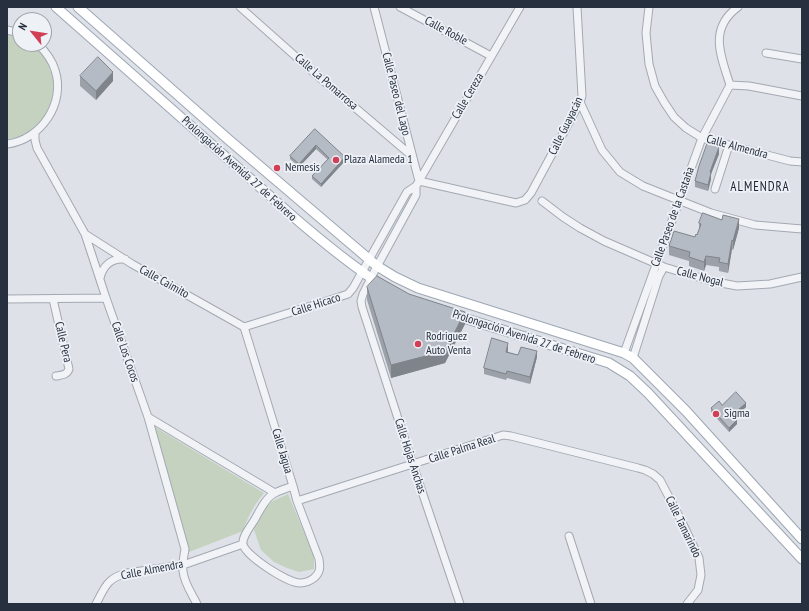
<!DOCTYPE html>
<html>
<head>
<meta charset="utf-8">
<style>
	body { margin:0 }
	#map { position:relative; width:809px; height:611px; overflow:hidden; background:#dee2e8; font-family:"PT Sans Narrow",sans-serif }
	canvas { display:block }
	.frame { position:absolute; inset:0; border:8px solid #27303f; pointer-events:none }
	.north { position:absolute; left:12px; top:12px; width:40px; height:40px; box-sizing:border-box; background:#eef1f6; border:1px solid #9ea4ad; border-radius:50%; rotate:300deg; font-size:11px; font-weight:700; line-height:16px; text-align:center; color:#27303f }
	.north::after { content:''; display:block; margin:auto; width:14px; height:18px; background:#d13f57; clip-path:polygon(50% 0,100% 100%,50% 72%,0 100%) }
</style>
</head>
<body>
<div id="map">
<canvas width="809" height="611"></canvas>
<div class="frame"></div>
<div class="north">N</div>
</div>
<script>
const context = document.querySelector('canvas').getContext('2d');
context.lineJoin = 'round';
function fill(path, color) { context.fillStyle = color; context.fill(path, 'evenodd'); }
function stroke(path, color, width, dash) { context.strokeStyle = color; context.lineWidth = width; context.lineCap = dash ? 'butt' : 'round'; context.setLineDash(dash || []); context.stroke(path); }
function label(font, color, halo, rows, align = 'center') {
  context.font = font + ' "PT Sans Narrow",sans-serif'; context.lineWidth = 3.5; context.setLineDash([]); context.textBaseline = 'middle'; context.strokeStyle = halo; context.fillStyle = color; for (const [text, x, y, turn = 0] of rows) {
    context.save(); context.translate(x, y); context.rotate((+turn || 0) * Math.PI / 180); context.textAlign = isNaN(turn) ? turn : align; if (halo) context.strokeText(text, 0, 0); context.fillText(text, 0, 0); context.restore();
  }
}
const green = new Path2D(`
	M 7,34 L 20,38 L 20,44 L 31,44 L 40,51 L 47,61 L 53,79 L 53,97 L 46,115 L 32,130 L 15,138 L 7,139 Z
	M 155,427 L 264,493 C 254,505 248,516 243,531 L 189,552 Z
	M 288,494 L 314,556 L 314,569 L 299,572 L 287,568 L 274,562 L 261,550 L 254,530 L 257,522 L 264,508 L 273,501 Z`);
const minor = new Path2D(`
	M 240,7 L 312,71 L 412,156
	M 374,7 L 419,181 L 516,203 L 525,200 L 531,193 L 580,102 L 582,96 L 577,7
	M 400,7 L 491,56
	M 649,7 L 646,33 L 649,64 L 655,86 L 664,102 L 674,117 L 686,128 L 702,138 L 790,161 L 802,162
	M 7,30 L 20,33
	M 766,53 L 802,59
	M 730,85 C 721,56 708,29 738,7
	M 730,85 L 749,86 L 802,96
	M 580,102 L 602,150 L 620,172 L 643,186 L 711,213 L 755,225 L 802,229
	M 35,132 L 35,140 L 37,148 L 85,234 L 106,298 L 148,417 L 185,549 C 184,556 182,564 183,571 C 184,583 192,594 197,604
	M 7,144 C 41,140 66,103 55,70 C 52,60 46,52 38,44
	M 715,189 L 729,145
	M 542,201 L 563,217 L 580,228 L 604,241 L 664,267 L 711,281 L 737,286 L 770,284 L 802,277
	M 85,234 L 132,264 L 244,327
	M 100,278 C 103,265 112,258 125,259
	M 7,299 L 106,298
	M 53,299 L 69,369 C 67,375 62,375 56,376
	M 244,327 L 293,486 L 297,501 L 319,559 C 320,567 321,572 314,578 C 310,581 305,583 300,583 C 288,583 245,556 243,544 C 242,536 251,526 255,519 C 260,510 266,497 275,493 C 281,490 287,488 293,486
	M 244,327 L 327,301 L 348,294 L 353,288 L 407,192 L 416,186
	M 624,353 L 702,138 L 730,85
	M 633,358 L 659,276 L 664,267
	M 148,417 L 275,493
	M 297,501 L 503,435 L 511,436 L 638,468 L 645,470 L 653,474 L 660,480 L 681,520 L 699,558 L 701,575 L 698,590 L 687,604
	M 569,536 L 591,604
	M 96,604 C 105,587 107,578 127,573 L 183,565 L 243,544
	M 460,604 L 413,465 L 362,307 L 361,301 L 363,294 L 374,272 L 416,195 L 416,186 L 419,181 L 520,7`);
const major = new Path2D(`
	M 56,7 L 296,219 C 324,243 352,266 383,286
	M 78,7 L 229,140 L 377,266 L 395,277 L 418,288 L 624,353 L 633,358 L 686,411 L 802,539
	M 454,315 L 609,363 L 630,376 L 648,393 L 802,559`);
const wall = new Path2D(`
	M 80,76 L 113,81 L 96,100 L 80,86 Z
	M 315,129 L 345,161 L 321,187 L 312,179 L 312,176 L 328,160 L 316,149 L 299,167 L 290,159 L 290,156 Z
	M 713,145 L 719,154 L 711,174 L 711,179 L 708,191 L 695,187 L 695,181 Z
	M 699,223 L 739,228 L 733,250 L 732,249 L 728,273 L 719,271 L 719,267 L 706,265 L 704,271 L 689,266 L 689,261 L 669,255 L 669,246 L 695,237 L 697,235 L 699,229 Z
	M 367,287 L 409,294 L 465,324 L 445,363 L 391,378 L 367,300 Z
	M 508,349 L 508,352 L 518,355 L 537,357 L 530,384 L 507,378 L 506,380 L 484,374 L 484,368 Z
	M 722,405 L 746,407 L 734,418 L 737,424 L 729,432 L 711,412 L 711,408 Z`);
const shadedWall = new Path2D(`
	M 113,72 L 113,81 L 96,100 L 96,91 Z
	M 316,145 L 316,149 L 299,167 L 299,164 Z
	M 719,147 L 719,154 L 711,174 L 711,179 L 708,191 L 708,185 L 710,172 Z
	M 345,157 L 345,161 L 321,187 L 321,184 Z
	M 739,219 L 739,228 L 733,250 L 733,241 Z
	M 732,240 L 732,249 L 728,273 L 728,264 Z
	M 706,256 L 706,265 L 704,271 L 704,262 Z
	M 465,312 L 465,324 L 445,363 L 391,378 L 391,365 Z
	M 508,343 L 508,349 L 506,358 L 506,352 Z
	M 537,351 L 537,357 L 530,384 L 530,377 Z
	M 746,403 L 746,407 L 732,420 L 732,415 Z
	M 737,420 L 737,424 L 729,432 L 729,428 Z`);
const building = new Path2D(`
	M 98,57 L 113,72 L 96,91 L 80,76 Z
	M 315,129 L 345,157 L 321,184 L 312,176 L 329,158 L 316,145 L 299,164 L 290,156 Z
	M 708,142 L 713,144 L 712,145 L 719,147 L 710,172 L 711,173 L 708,185 L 695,181 L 699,166 Z
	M 703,213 L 722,220 L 723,215 L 739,219 L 733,241 L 732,240 L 728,264 L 719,262 L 720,258 L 706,256 L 704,262 L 689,257 L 690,252 L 669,246 L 674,231 L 695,237 L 696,234 L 697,235 L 701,224 L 699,223 Z
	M 377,276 L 409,294 L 465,312 L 445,351 L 391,365 L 367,287 Z
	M 492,338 L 508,343 L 506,352 L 518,355 L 521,347 L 537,351 L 530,377 L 507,371 L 506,374 L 484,368 Z
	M 736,392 L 746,403 L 732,415 L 737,420 L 729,428 L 711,408 L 719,401 L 722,405 Z`);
const markers = [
	[336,160,4,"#d13f57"],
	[277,168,4,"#d13f57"],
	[418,344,4,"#d13f57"],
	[716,414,4,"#d13f57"]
];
const streetNames = [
	["Calle Roble",446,31,28],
	["Calle La Pomarrosa",326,82,41],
	["Calle Paseo del Lago",396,94,76],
	["Calle Cereza",468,96,-60],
	["Calle Guayacán",566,126,-64],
	["Calle Almendra",737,147,15],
	["Prolongación Avenida 27 de Febrero",239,169,42],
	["Calle Paseo de la Castaña",673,217,-70],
	["Calle Nogal",700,277,15],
	["Calle Caimito",164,282,29],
	["Calle Hicaco",316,305,-18],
	["Prolongación Avenida 27 de Febrero",524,337,18],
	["Calle Pera",63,342,77],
	["Calle Los Cocos",125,352,71],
	["Calle Palma Real",462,449,-18],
	["Calle Jagua",282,451,73],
	["Calle Hojas Anchas",410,456,72],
	["Calle Tamarindo",683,527,64],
	["Calle Almendra",152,570,-11]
];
const poiNames = [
	["Plaza Alameda 1",344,160],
	["Nemesis",285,168],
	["Rodriguez",426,337],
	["Auto Venta",426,351],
	["Sigma",724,414]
];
const neighbourhoodNames = [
	["ALMENDRA",760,187]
];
fill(green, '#c4d2bf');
stroke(minor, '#a3a9b2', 9);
stroke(major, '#9da7b4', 11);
stroke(minor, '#f1f3f6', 7);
stroke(major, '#fff', 9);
fill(wall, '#9ca1a9');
fill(shadedWall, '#7f838a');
fill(building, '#b5bbc5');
stroke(building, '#7f838a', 1);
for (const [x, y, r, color] of markers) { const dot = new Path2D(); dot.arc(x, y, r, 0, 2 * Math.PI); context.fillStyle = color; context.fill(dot); stroke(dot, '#eef1f6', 1.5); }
label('12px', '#27303f', '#eef1f6', streetNames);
label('12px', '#27303f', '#eef1f6', poiNames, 'left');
context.letterSpacing = '1px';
label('13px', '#192130', '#eef1f6', neighbourhoodNames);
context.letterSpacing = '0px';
</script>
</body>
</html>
